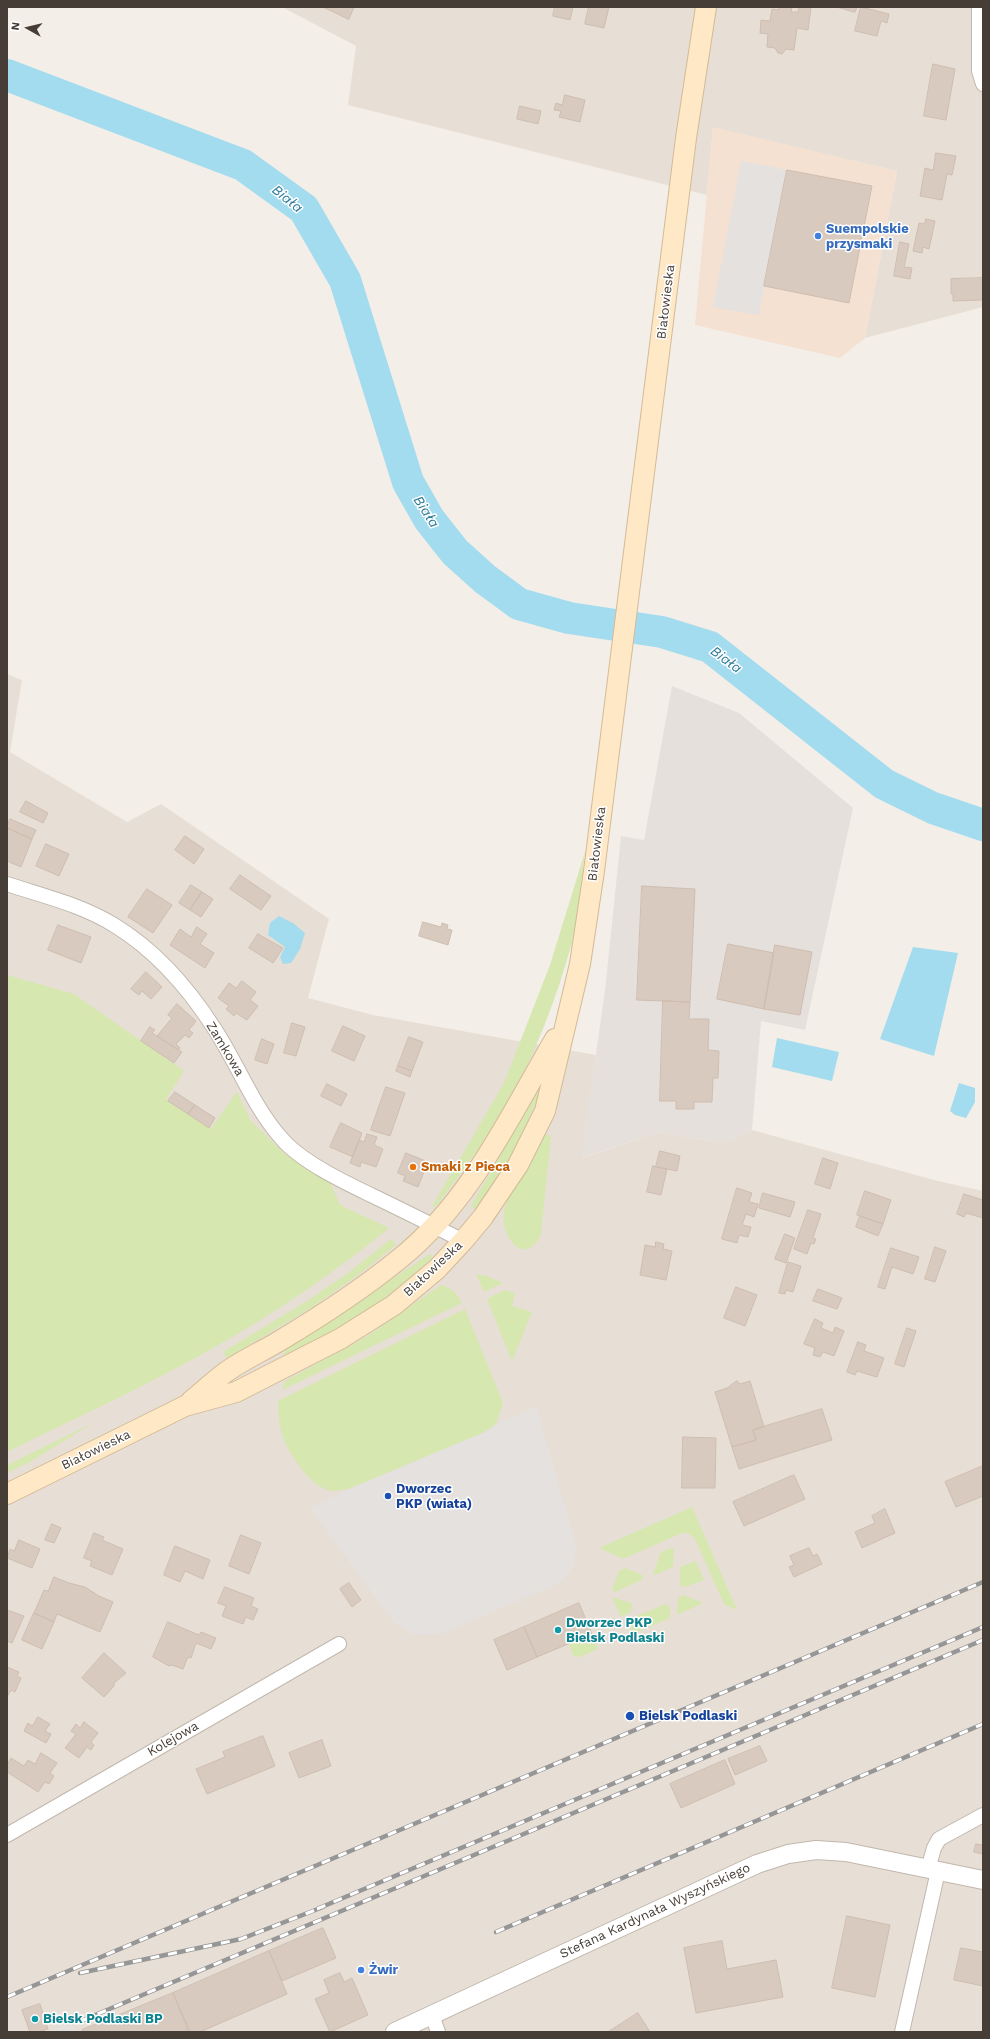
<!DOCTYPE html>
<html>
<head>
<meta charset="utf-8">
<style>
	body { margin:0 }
	#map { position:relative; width:990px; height:2039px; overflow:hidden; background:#f3eee7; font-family:"Work Sans",sans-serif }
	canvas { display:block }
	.frame { position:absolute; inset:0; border:8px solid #463d36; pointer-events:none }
	.north { position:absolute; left:8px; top:8px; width:40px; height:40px; -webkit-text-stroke:3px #fff; paint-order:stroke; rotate:278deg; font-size:11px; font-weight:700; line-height:16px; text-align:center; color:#463d36 }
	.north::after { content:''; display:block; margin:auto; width:14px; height:18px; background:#463d36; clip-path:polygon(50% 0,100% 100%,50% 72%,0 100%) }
</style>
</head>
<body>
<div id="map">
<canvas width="990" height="2039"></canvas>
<div class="frame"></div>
<div class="north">N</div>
</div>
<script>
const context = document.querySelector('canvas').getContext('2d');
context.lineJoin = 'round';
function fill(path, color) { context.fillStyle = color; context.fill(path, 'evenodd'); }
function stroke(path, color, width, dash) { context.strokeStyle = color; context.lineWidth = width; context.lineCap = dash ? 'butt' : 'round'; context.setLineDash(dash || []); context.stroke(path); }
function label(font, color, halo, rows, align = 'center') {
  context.font = font + ' "Work Sans",sans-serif'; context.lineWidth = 3; context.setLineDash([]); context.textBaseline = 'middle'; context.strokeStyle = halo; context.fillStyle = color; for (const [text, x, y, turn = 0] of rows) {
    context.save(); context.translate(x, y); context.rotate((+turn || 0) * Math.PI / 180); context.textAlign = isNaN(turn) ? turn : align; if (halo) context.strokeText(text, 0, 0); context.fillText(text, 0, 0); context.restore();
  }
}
const residential = new Path2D(`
	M 282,7 L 983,7 L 983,307 L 865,338 L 897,171 L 713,128 L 707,195 L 348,105 L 356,46 Z
	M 7,674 L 22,680 L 10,752 L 127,822 L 161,804 L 329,919 L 308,998 L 373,1015 L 596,1055 L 582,1158 L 659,1132 L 726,1143 L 752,1130 L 938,1181 L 983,1191 L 983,2032 L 7,2032 Z`);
const commercial = new Path2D(`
	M 713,127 L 897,171 L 865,338 L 840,358 L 695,325 Z`);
const industrial = new Path2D(`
	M 672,686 L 739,713 L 853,808 L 805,1030 L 761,1021 L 752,1130 L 726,1143 L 659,1132 L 581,1158 L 605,991 L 621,836 L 644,840 Z`);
const green = new Path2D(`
	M 585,852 C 581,881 579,913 572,942 C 557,998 534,1057 505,1108 C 485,1142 461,1173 437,1205 L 431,1208 L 504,1083 L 550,965 Z
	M 7,975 L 74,994 L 184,1071 L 166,1099 L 211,1129 L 237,1091 L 250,1120 L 286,1155 L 330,1182 L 340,1205 L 389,1228 C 331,1275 270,1317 204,1353 C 140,1389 73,1419 7,1452 Z
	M 548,1067 L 550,1068 L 525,1128 L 504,1168 L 476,1210 L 471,1206 L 522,1118 Z
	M 545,1134 L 551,1136 L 541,1234 C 526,1268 500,1238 504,1213 C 506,1196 518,1184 526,1170 C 533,1158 539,1146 545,1134 Z
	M 391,1239 L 396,1245 L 354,1278 L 311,1308 L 227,1358 L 223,1352 L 307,1301 L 348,1273 Z
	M 430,1254 L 433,1257 L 401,1286 L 362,1314 L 283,1359 L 285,1351 L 289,1346 Z
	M 476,1274 L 487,1276 L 503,1283 L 484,1292 Z
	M 441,1285 C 452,1288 457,1293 462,1303 L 282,1390 L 285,1381 L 366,1337 Z
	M 505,1290 L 515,1293 L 512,1306 L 532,1312 L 512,1361 L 487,1299 Z
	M 465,1309 L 503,1403 L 496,1424 L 485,1432 L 349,1489 C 344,1489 338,1491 333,1491 C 311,1489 289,1454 282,1435 C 279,1423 278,1412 278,1401 Z
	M 93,1423 L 30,1462 L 7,1473 L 7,1465 Z
	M 692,1507 L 737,1610 L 724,1604 L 695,1539 L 688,1533 L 682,1533 L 623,1559 L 599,1548 Z
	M 671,1548 L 674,1550 L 673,1567 L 655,1575 L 653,1574 L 661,1552 Z
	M 696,1561 L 704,1580 L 685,1587 L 680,1585 L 680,1567 Z
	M 626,1568 L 642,1575 L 643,1579 L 615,1592 L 612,1590 L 619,1571 Z
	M 683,1595 L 703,1603 L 677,1615 L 678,1599 Z
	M 612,1597 L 631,1603 L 632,1605 L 631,1612 L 621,1617 Z
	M 666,1604 L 670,1607 L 670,1618 L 628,1636 L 636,1616 Z
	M 592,1634 L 598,1649 L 579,1657 L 573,1656 L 569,1644 Z`);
const parking = new Path2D(`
	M 741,161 L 787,170 L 759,315 L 713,307 Z
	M 536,1407 L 576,1545 L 574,1566 L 560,1583 L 440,1634 L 414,1635 L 395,1624 L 310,1508 L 349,1489 L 485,1432 L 497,1424 Z
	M 71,2020 L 76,2032 L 49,2032 Z`);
const water = new Path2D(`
	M 279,916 L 293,923 L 305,933 L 300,949 L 291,963 L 283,964 L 280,957 L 285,947 L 268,935 L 270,923 Z
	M 913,947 L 958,953 L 934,1056 L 880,1039 Z
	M 777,1038 L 839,1052 L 832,1081 L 772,1067 Z
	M 959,1083 L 975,1088 L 975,1102 L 966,1118 L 955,1115 L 950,1111 Z`);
const river = new Path2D(`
	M 7,75 L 243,165 L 304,209 L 345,280 L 408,482 L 429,519 L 455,552 L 485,579 L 519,604 L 569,618 L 662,632 L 710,647 L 884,784 L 933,808 L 983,825`);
const building = new Path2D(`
	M 323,7 L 354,7 L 349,19 Z
	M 555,7 L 573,7 L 570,20 L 553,16 Z
	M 589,7 L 609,7 L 604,28 L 585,24 Z
	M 779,7 L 792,7 L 791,12 L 798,12 L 799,7 L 811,7 L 808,30 L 797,28 L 794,50 L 786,49 L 782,54 L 778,53 L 775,48 L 767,47 L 768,34 L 760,33 L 761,20 L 770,21 L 772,9 L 779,10 Z
	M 837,7 L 857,7 L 855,12 Z
	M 861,7 L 889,14 L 887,23 L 881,21 L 877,36 L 855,31 Z
	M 933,64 L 955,69 L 946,120 L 924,116 Z
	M 565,95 L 585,100 L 580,122 L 559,117 L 561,111 L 554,110 L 556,103 L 562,105 Z
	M 520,106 L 541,111 L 538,124 L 517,119 Z
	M 936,153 L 956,156 L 952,175 L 947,174 L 942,200 L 920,196 L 925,168 L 933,170 Z
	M 787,170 L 872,186 L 849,303 L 764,286 Z
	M 926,219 L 935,221 L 929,249 L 923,247 L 922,253 L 913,251 L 919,223 L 924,224 Z
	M 900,242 L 909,244 L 904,267 L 912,268 L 910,279 L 894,276 Z
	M 983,278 L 983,300 L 953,301 L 953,294 L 951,294 L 951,279 Z
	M 26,801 L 48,813 L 43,823 L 20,812 Z
	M 10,819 L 36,830 L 32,839 L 7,828 Z
	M 7,828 L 32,839 L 21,867 L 7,861 Z
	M 185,836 L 204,849 L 194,864 L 175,850 Z
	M 46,844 L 69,854 L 59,876 L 36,866 Z
	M 240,875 L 271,896 L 261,910 L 230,889 Z
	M 191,885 L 202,892 L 190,910 L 179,903 Z
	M 642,886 L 695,889 L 690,1002 L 637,1000 Z
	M 147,889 L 172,905 L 153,933 L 128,917 Z
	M 202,892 L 213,899 L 201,917 L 190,910 Z
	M 423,922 L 441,927 L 442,923 L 448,925 L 447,929 L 452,930 L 448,945 L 419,936 Z
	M 58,925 L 91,937 L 81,963 L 48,950 Z
	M 197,927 L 207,934 L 200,944 L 214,953 L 205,968 L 170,945 L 180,929 L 191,937 Z
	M 258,934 L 283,948 L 273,963 L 249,948 Z
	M 728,944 L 774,953 L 764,1009 L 717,999 Z
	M 775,945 L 812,952 L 800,1015 L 764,1009 Z
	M 146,972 L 162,987 L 151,999 L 142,991 L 139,995 L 131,989 Z
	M 242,981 L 256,992 L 250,1000 L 258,1006 L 247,1020 L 236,1013 L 234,1016 L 226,1009 L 229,1006 L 218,998 L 229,983 L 236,988 Z
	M 663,1001 L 690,1002 L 689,1019 L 709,1019 L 708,1050 L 719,1051 L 718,1078 L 713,1078 L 712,1102 L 694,1102 L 694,1109 L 676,1109 L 676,1101 L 660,1101 Z
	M 177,1004 L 196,1021 L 189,1030 L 193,1033 L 189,1038 L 185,1035 L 176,1044 L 180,1048 L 178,1050 L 157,1036 L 172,1018 L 168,1015 Z
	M 292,1023 L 305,1027 L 296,1056 L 284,1053 Z
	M 343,1026 L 365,1036 L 354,1061 L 332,1051 Z
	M 150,1027 L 155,1030 L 152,1033 L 182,1052 L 174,1063 L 141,1041 Z
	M 409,1037 L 423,1042 L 412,1071 L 398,1066 Z
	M 262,1039 L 274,1044 L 267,1064 L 255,1060 Z
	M 398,1066 L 412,1071 L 410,1077 L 396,1071 Z
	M 327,1084 L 347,1094 L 341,1106 L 321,1096 Z
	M 386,1087 L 405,1093 L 390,1136 L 371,1130 Z
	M 175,1092 L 195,1105 L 188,1114 L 168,1101 Z
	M 195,1105 L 215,1118 L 209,1128 L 188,1114 Z
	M 341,1123 L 362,1133 L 353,1157 L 330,1147 Z
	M 367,1134 L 377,1137 L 374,1145 L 383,1149 L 376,1167 L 361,1162 L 360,1167 L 350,1163 L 359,1140 L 364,1142 Z
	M 660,1151 L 680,1156 L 677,1171 L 656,1167 Z
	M 406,1153 L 428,1162 L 418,1187 L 403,1181 L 405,1176 L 398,1173 Z
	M 823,1158 L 838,1163 L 830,1189 L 815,1184 Z
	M 653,1166 L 667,1169 L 661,1195 L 647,1192 Z
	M 737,1188 L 752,1193 L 749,1202 L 758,1204 L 754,1217 L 746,1214 L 742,1225 L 751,1227 L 748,1237 L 739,1235 L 737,1243 L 722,1239 Z
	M 865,1191 L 891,1200 L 883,1224 L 857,1215 Z
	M 763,1193 L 795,1202 L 790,1217 L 759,1208 Z
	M 964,1194 L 983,1200 L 983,1218 L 966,1213 L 964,1217 L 957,1214 Z
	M 808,1210 L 821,1214 L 813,1238 L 816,1239 L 814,1244 L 811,1243 L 807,1254 L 794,1249 Z
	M 860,1216 L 883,1224 L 878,1236 L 856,1227 Z
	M 785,1234 L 795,1238 L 786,1263 L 775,1259 Z
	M 656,1242 L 664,1244 L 663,1249 L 672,1251 L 666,1280 L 640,1275 L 645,1245 L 655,1247 Z
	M 935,1247 L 946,1251 L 935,1282 L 925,1279 Z
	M 891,1248 L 919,1257 L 913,1274 L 892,1267 L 885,1289 L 878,1287 Z
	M 788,1262 L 801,1266 L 793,1292 L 786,1290 L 785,1294 L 779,1293 Z
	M 736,1287 L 757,1295 L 745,1326 L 724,1318 Z
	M 818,1289 L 842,1298 L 837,1309 L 813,1301 Z
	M 815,1319 L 823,1323 L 821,1328 L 833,1333 L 835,1327 L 844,1331 L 834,1356 L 823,1352 L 820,1357 L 813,1355 L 815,1348 L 804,1344 Z
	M 907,1328 L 916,1331 L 904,1367 L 895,1364 Z
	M 858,1342 L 866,1345 L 864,1351 L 884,1358 L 877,1377 L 857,1371 L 855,1375 L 847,1372 Z
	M 737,1381 L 740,1384 L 750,1381 L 764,1427 L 753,1430 L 756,1440 L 732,1447 L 715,1392 L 727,1388 Z
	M 822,1409 L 832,1440 L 739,1469 L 732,1447 L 756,1440 L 753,1430 Z
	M 683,1437 L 716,1438 L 715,1488 L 682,1488 Z
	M 983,1466 L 983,1496 L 956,1507 L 945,1482 Z
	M 794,1475 L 805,1499 L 744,1526 L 733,1502 Z
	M 885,1509 L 895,1533 L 862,1548 L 855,1532 L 875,1523 L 872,1516 Z
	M 52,1524 L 61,1528 L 54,1543 L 45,1540 Z
	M 94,1533 L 104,1537 L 102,1540 L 123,1549 L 112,1575 L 90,1566 L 92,1561 L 84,1558 Z
	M 241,1535 L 261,1543 L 249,1574 L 229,1566 Z
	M 19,1540 L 40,1549 L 32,1568 L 7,1558 L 10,1549 L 14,1551 Z
	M 175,1546 L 210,1560 L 203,1579 L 185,1571 L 180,1582 L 164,1575 Z
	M 809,1548 L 813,1556 L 817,1554 L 822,1564 L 794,1577 L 789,1567 L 794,1565 L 790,1556 Z
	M 54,1577 L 69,1583 L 85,1587 L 99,1596 L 113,1602 L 100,1632 L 57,1614 L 54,1622 L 34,1613 L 44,1590 L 48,1591 Z
	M 349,1583 L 361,1600 L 352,1607 L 340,1589 Z
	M 225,1587 L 254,1598 L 251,1606 L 258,1609 L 253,1620 L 246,1617 L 243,1624 L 222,1616 L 226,1606 L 218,1603 Z
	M 579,1603 L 592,1634 L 537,1657 L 524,1627 Z
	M 7,1610 L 24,1616 L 12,1643 L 7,1641 Z
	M 34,1613 L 54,1622 L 42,1649 L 22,1640 Z
	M 168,1622 L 199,1635 L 201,1632 L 216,1638 L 211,1649 L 196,1643 L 191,1658 L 188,1657 L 183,1669 L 172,1665 L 169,1666 L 153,1657 Z
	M 524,1627 L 537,1657 L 507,1670 L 494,1640 Z
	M 104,1653 L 126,1673 L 114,1683 L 114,1686 L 104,1697 L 82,1678 Z
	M 7,1667 L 19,1672 L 17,1676 L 21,1678 L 15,1692 L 11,1690 L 7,1697 Z
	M 38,1717 L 50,1724 L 45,1731 L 51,1734 L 46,1743 L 24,1731 L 28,1723 L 32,1726 Z
	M 84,1722 L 98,1733 L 91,1742 L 94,1745 L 91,1750 L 87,1747 L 79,1758 L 65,1748 L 76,1734 L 71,1731 L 76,1724 L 80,1728 Z
	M 263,1736 L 275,1766 L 207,1794 L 196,1769 L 225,1757 L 223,1752 Z
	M 322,1740 L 331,1766 L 299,1778 L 289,1753 Z
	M 760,1746 L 767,1761 L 735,1775 L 728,1759 Z
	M 41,1753 L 57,1763 L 50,1773 L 54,1776 L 49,1784 L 45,1782 L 38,1792 L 7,1772 L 7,1765 L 11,1758 L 24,1766 L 28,1760 L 35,1764 Z
	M 725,1760 L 735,1784 L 681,1808 L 670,1784 Z
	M 976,1844 L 983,1845 L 983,1854 L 974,1852 Z
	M 847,1916 L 890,1925 L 875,1997 L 832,1988 Z
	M 323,1928 L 336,1958 L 282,1981 L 269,1951 Z
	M 722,1941 L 727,1969 L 776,1960 L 783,1997 L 696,2013 L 684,1948 Z
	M 961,1948 L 983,1952 L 983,1986 L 954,1980 Z
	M 269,1951 L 287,1994 L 200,2032 L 190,2032 L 173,1993 Z
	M 340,1973 L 344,1982 L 352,1978 L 368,2015 L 330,2032 L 315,1999 L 329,1993 L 324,1980 Z
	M 173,1993 L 189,2032 L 83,2032 L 82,2030 Z
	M 40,2004 L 48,2029 L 38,2032 L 30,2032 L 22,2010 Z
	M 638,2013 L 650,2032 L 608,2032 Z`);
const minor = new Path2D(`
	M 979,7 L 979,71 L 983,84
	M 7,884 C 43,896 82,905 114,925 C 155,950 189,989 214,1028 C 238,1064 253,1107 282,1139 C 302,1162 344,1182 371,1195 C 402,1210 433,1225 463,1241
	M 7,1835 L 339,1644
	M 928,1869 L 934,1848 L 939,1839 L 983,1815
	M 432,2015 L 438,2032
	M 902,2032 L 938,1871`);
const tertiary = new Path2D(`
	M 395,2032 L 757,1864 L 788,1854 L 816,1850 L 846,1852 L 983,1880`);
const secondary = new Path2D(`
	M 191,1401 C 202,1392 214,1381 226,1372 C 241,1361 259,1353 276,1343 C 318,1318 360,1291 398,1260 C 470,1203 510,1116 555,1039
	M 7,1494 L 185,1406 L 236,1392 L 340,1339 L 394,1305 L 437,1269 L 463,1241 L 483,1217 L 518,1165 L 545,1111 L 580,964 L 594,871 L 686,138 L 706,7`);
const rail = new Path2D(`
	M 317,1909 L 983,1627
	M 496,1932 L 983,1724
	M 80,1973 L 241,1939 L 323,1907
	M 7,1997 L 983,1582
	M 81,2021 L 983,1640`);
const markers = [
	[818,236,4,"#3f7fe0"],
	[413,1167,4,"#e8710a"],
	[388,1496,4,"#1a4fb4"],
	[558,1630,4,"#0f9aa8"],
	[630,1716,5,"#1a4fb4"],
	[361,1970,4,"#3f7fe0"],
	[35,2019,4,"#0f9aa8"]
];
const shopNames = [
	["Suempolskie",826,229],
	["przysmaki",826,244],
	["Żwir",369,1970]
];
const streetNames = [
	["Białowieska",666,302,-83],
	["Białowieska",597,844,-83],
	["Zamkowa",225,1049,59],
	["Białowieska",433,1269,-43],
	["Białowieska",96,1450,-26],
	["Kolejowa",173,1739,-30],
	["Stefana Kardynała Wyszyńskiego",655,1911,-25]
];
const foodNames = [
	["Smaki z Pieca",421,1167]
];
const transitNames = [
	["Dworzec",396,1489],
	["PKP (wiata)",396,1504],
	["Bielsk Podlaski",639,1716]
];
const cultureNames = [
	["Dworzec PKP",566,1623],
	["Bielsk Podlaski",566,1638],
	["Bielsk Podlaski BP",43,2019]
];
const waterNames = [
	["Biała",287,199,39],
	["Biała",426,512,57],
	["Biała",726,660,37]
];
fill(residential, '#e7dfd5');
fill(commercial, '#f5e1d2');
fill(industrial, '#e5e0dc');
fill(green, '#d6e7b0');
fill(parking, '#e4e1df');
fill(water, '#a4dcef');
stroke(river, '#a4dcef', 32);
fill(building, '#d8cabf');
stroke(building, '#cfbeb0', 1);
stroke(minor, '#c1b7ad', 16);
stroke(tertiary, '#c1b7ad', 20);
stroke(secondary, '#d3ba97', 22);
stroke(minor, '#fff', 14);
stroke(tertiary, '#fff', 18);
stroke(secondary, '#fee8c6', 20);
stroke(rail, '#969696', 4.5);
stroke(rail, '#fff', 3, [9]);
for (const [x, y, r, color] of markers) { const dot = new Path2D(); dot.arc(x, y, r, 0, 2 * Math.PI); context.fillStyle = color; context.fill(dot); stroke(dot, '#fff', 1.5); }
label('bold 13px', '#366cbe', '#fff', shopNames, 'left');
label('13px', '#463d36', '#fff', streetNames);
label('bold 13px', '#c56008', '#fff', foodNames, 'left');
label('bold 13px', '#164399', '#fff', transitNames, 'left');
label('bold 13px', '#0d838f', '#fff', cultureNames, 'left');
label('italic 14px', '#2b7b99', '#fff', waterNames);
</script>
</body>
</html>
